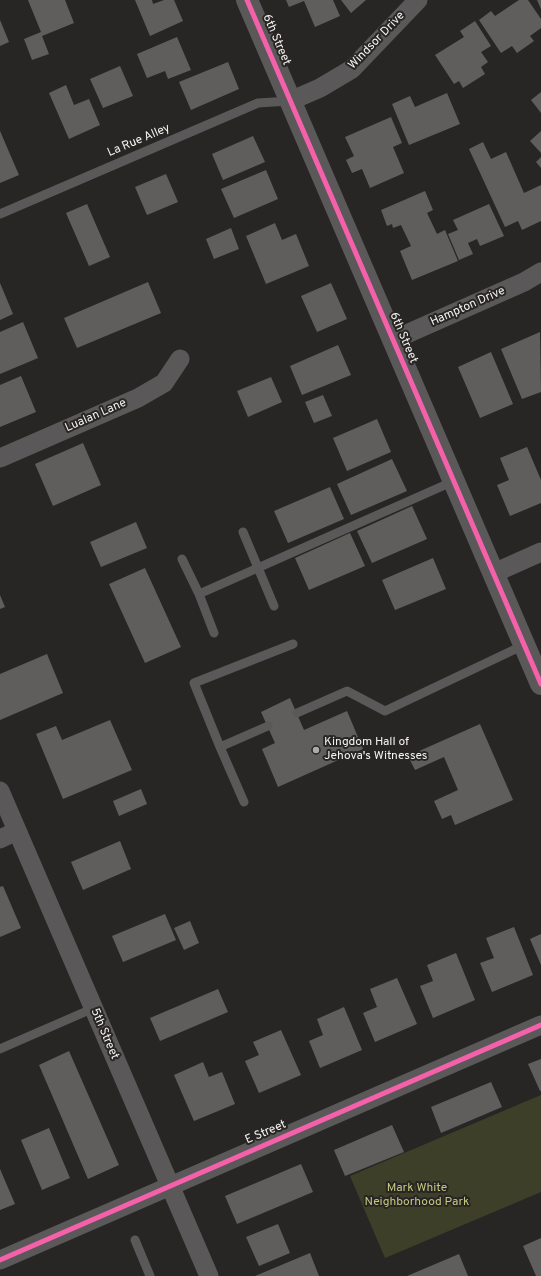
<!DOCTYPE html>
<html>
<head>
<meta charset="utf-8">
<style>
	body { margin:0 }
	canvas { display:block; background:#272625 }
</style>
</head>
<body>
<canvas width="541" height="1276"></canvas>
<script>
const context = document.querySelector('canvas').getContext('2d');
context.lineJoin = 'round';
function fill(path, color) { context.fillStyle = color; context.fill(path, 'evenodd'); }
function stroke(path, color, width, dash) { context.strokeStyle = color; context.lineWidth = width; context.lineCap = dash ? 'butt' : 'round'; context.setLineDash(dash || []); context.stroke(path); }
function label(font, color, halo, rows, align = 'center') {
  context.font = font + ' Overpass,sans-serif'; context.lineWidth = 4; context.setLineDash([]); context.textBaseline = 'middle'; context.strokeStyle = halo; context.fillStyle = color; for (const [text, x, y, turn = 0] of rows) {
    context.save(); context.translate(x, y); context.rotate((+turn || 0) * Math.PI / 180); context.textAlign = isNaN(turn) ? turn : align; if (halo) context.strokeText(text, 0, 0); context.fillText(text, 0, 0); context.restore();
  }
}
const green = new Path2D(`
	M 541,1095 L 541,1192 L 385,1258 L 350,1176 Z`);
const building = new Path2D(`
	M 28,0 L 65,0 L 74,23 L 42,36 L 49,54 L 32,60 L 24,39 L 41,32 Z
	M 135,0 L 152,0 L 153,4 L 164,0 L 174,0 L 183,21 L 150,36 Z
	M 286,0 L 333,0 L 340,16 L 315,27 L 304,1 L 289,7 Z
	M 341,0 L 366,0 L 351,13 Z
	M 519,0 L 528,0 L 541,19 L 541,28 L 530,36 L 534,41 L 517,53 L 512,46 L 501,53 L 479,20 L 491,11 L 495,16 Z
	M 537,0 L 541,0 L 541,9 Z
	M 0,20 L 9,42 L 0,46 Z
	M 475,21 L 491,46 L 481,52 L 488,62 L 481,67 L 485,74 L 463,88 L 459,81 L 454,84 L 435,55 L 464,37 L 460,31 Z
	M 177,37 L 191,70 L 168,79 L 165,71 L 147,78 L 137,54 Z
	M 228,62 L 239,89 L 191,110 L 179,82 Z
	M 120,66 L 133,96 L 103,108 L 90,79 Z
	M 66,85 L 74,105 L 89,99 L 100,125 L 69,139 L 49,93 Z
	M 541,92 L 541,113 L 531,100 Z
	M 447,93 L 460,124 L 409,145 L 392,104 L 410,96 L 415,107 Z
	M 391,117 L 402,143 L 393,147 L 404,173 L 370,188 L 362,169 L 352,173 L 346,160 L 354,156 L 345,137 Z
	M 0,131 L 19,175 L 0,183 Z
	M 541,131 L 541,153 L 530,141 Z
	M 253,136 L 265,162 L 223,180 L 212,154 Z
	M 483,142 L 491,159 L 506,152 L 524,193 L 541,185 L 541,221 L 522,230 L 518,221 L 505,227 L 469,149 Z
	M 541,157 L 541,168 L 536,162 Z
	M 266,170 L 278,199 L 234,218 L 221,189 Z
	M 166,174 L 178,202 L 147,215 L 135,187 Z
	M 425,191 L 433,210 L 427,213 L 437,234 L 445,230 L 458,261 L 412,280 L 400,251 L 411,246 L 401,225 L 393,228 L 392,224 L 387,226 L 381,210 Z
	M 87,204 L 110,257 L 89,266 L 66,213 Z
	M 489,204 L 504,236 L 480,246 L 477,239 L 468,243 L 473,254 L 459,260 L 448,234 L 458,230 L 453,220 Z
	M 275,223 L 282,240 L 296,234 L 309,266 L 266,284 L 246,236 Z
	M 231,228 L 239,249 L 214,259 L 206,239 Z
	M 148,282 L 161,313 L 77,348 L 64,318 Z
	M 0,283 L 13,314 L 0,320 Z
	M 331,283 L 347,319 L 317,332 L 301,296 Z
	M 23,322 L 38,358 L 0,374 L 0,332 Z
	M 540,332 L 541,392 L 522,399 L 501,349 Z
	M 338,345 L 351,375 L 302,395 L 290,366 Z
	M 491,352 L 513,404 L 480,418 L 458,367 Z
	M 21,376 L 36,412 L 0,427 L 0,385 Z
	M 271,377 L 282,402 L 248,417 L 237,391 Z
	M 323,395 L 332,416 L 314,423 L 305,402 Z
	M 377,419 L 391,452 L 347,471 L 333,438 Z
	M 83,443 L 101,485 L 53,506 L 35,464 Z
	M 527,447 L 541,480 L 541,503 L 510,516 L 497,485 L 509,480 L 500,458 Z
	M 392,459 L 407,491 L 351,515 L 337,484 Z
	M 330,487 L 344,519 L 288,543 L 274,511 Z
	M 412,506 L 427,539 L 372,563 L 357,531 Z
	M 136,522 L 147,548 L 101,567 L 90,542 Z
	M 350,533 L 365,566 L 309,590 L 295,558 Z
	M 433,558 L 446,589 L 395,610 L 382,580 Z
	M 145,568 L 181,647 L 145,663 L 109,584 Z
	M 0,595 L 5,607 L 0,609 Z
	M 47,654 L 63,693 L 0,720 L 0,674 Z
	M 290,698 L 304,730 L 347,711 L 363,749 L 278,787 L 262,749 L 275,743 L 261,712 Z
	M 110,720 L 132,770 L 63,799 L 36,734 L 56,726 L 62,740 Z
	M 480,724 L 513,800 L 455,825 L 451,815 L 442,819 L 434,801 L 458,790 L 444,757 L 415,770 L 408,756 Z
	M 141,789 L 147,804 L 119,816 L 113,801 Z
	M 120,841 L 131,869 L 83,890 L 71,862 Z
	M 3,886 L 21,928 L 0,937 L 0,887 Z
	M 165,914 L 176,940 L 123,962 L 112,936 Z
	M 190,921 L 199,943 L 184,950 L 174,928 Z
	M 514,927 L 533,975 L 492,992 L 480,963 L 494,958 L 486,938 Z
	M 541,934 L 541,965 L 530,939 Z
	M 456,953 L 475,1000 L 433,1018 L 420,986 L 433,981 L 427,965 Z
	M 397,978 L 417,1024 L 375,1042 L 363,1013 L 377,1007 L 370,989 Z
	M 218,989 L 228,1012 L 160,1041 L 150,1018 Z
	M 344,1007 L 362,1050 L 320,1068 L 309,1041 L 323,1035 L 317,1019 Z
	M 281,1030 L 301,1075 L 259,1093 L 245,1061 L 259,1055 L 253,1042 Z
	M 69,1051 L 119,1165 L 88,1179 L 39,1065 Z
	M 541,1059 L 541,1091 L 540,1091 L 528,1064 Z
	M 203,1062 L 209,1077 L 222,1072 L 235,1104 L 194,1121 L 174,1075 Z
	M 491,1082 L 502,1107 L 441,1133 L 431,1107 Z
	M 392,1125 L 404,1152 L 345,1176 L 334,1150 Z
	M 49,1128 L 70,1178 L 42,1190 L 21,1140 Z
	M 301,1164 L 313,1192 L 237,1224 L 225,1196 Z
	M 0,1169 L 15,1204 L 0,1210 Z
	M 278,1224 L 290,1253 L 259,1266 L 246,1237 Z
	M 541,1238 L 541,1276 L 536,1276 L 523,1246 Z
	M 310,1253 L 319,1276 L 255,1276 Z
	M 459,1254 L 468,1276 L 407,1276 Z`);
const lane = new Path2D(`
	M 0,214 L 258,103 L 290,101
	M 243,532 L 274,606
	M 182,559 L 199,594
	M 214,633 L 199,594 L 454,481
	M 297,713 L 347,691 L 385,711 L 524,645
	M 220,747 L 194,683 L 293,644
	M 244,802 L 220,747 L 268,726
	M 0,1049 L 94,1008
	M 135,1240 L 150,1276`);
const street = new Path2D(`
	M 290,101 L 320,88 L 352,69 L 418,0
	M 393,340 L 524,282 L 541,272
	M 0,458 L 138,398 L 164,383 L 180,359
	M 494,573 L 541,552
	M 0,791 L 209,1276
	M 0,839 L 17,831
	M 0,1260 L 541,1025`);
const secondary = new Path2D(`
	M 247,0 L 541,684`);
const cycleway = new Path2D(`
	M 247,0 L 541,684
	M 0,1260 L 541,1025`);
const markers = [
	[316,750,4,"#adabaa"]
];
const streetNames = [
	["6th Street",276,40,67],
	["Windsor Drive",377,41,-46],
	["La Rue Alley",139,141,-23],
	["Hampton Drive",468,307,-24],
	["6th Street",403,338,67],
	["Lualan Lane",96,416,-24],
	["5th Street",104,1034,67],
	["E Street",266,1133,-23]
];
const poiNames = [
	["Kingdom Hall of",324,743],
	["Jehova's Witnesses",324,757]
];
const parkNames = [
	["Mark White",417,1189],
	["Neighborhood Park",417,1203]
];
fill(green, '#3e3f28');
fill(building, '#5f5e5d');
stroke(lane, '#5a5858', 9);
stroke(street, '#5a5858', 19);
stroke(secondary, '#5a5858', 22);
stroke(cycleway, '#f560ab', 5);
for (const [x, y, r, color] of markers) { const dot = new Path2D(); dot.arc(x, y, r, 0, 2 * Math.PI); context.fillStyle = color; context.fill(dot); stroke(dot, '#282624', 1.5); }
label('12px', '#f5f3f1', '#282624', streetNames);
label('12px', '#f5f3f1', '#282624', poiNames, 'left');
label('12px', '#c4c880', '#282624', parkNames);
</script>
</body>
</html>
